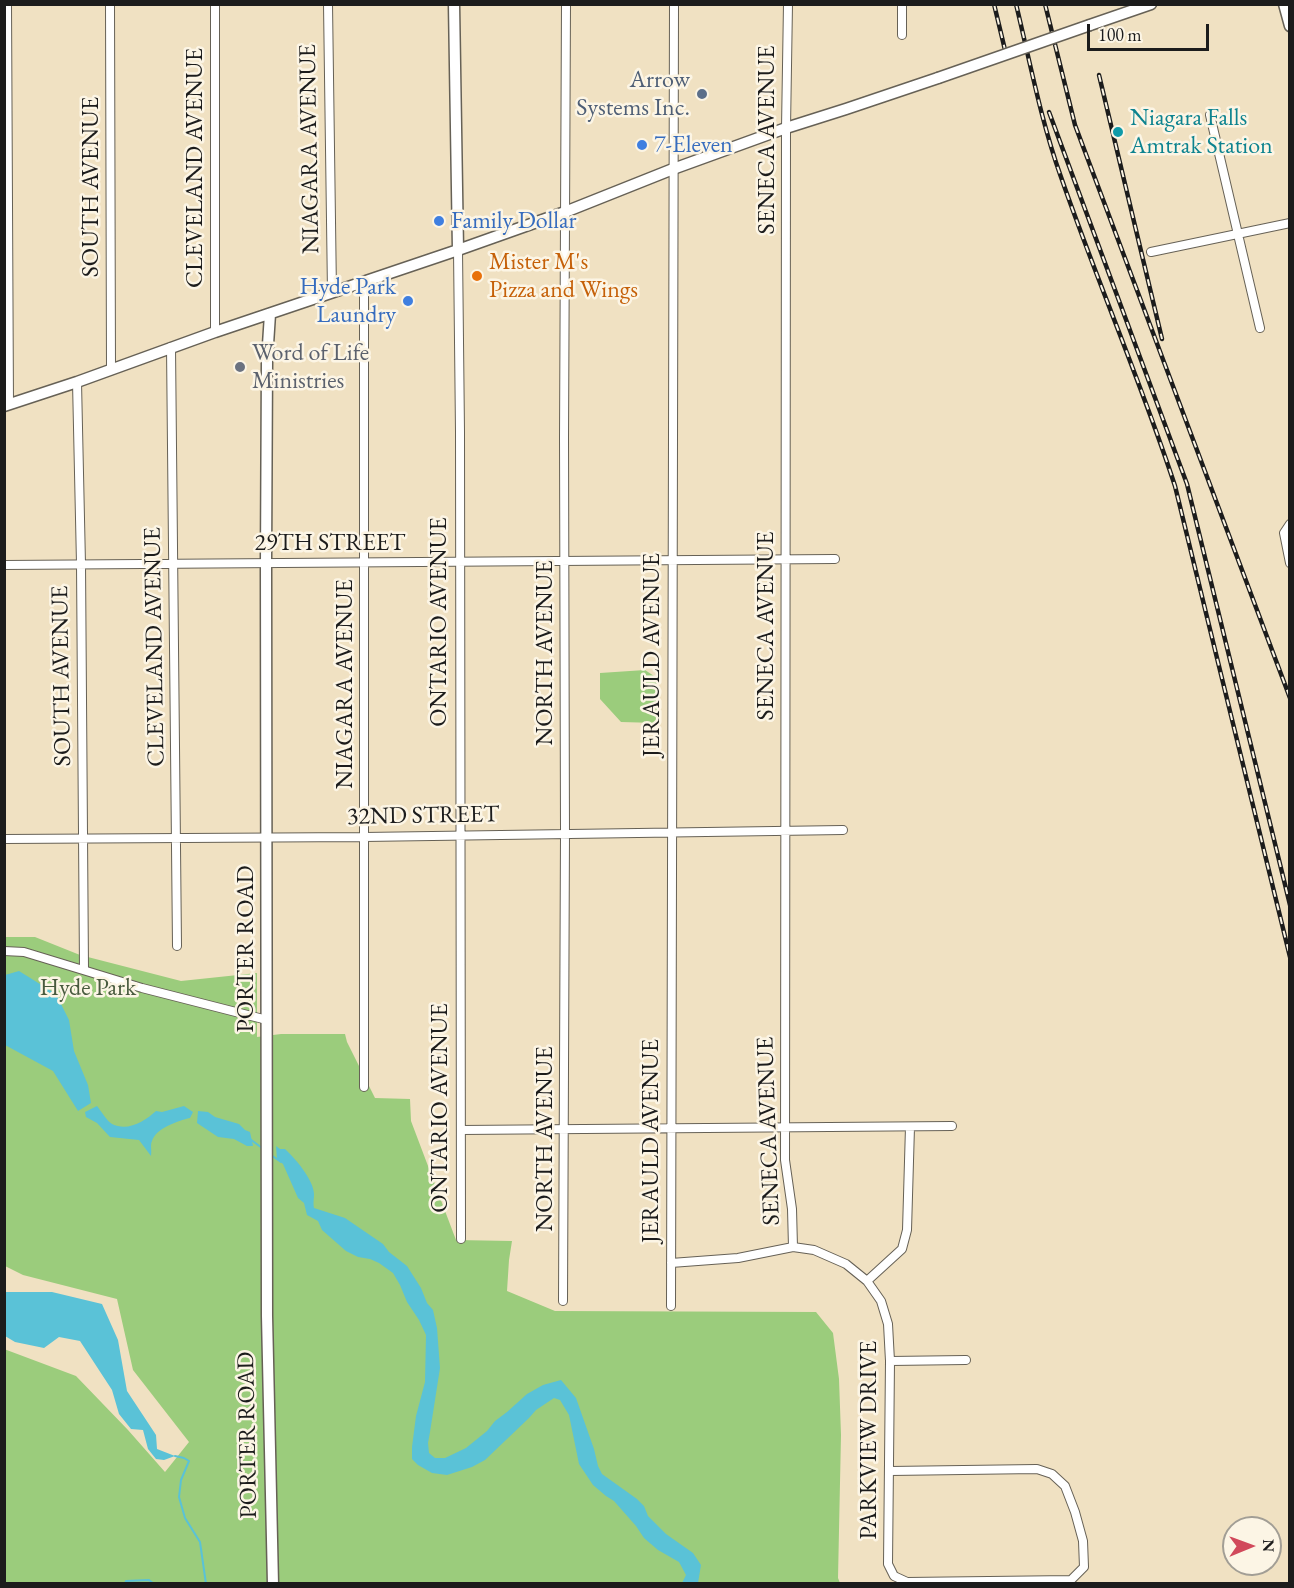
<!DOCTYPE html>
<html>
<head>
<meta charset="utf-8">
<style>
	body { margin:0 }
	#map { position:relative; width:1294px; height:1588px; overflow:hidden; background:#f0e1c2; font-family:"EB Garamond",serif }
	canvas { display:block }
	.frame { position:absolute; inset:0; border:6px solid #1c1c1c; pointer-events:none }
	.north { position:absolute; left:1222px; top:1516px; width:60px; height:60px; box-sizing:border-box; background:#fcf5e5; border:2px solid #a29e95; border-radius:50%; rotate:89deg; font-size:16px; font-weight:700; line-height:24px; text-align:center; color:#1c1c1c }
	.north::after { content:''; display:block; margin:auto; width:21px; height:27px; background:#d1495b; clip-path:polygon(50% 0,100% 100%,50% 72%,0 100%) }
	.scale { position:absolute; left:1087px; top:24px; width:122px; height:27px; box-sizing:border-box; border:3px solid #1c1c1c; border-top:0; padding-left:8px; font-size:18px; line-height:21px; white-space:nowrap; color:#1c1c1c; -webkit-text-stroke:4px #fcf5e5; paint-order:stroke }
</style>
</head>
<body>
<div id="map">
<canvas width="1294" height="1588"></canvas>
<div class="frame"></div>
<div class="north">N</div>
<div class="scale">100 m</div>
</div>
<script>
const context = document.querySelector('canvas').getContext('2d');
context.lineJoin = 'round';
function fill(path, color) { context.fillStyle = color; context.fill(path, 'evenodd'); }
function stroke(path, color, width, dash) { context.strokeStyle = color; context.lineWidth = width; context.lineCap = dash ? 'butt' : 'round'; context.setLineDash(dash || []); context.stroke(path); }
function label(font, color, halo, rows, align = 'center') {
  context.font = font + ' "EB Garamond",serif'; context.lineWidth = 5; context.setLineDash([]); context.textBaseline = 'middle'; context.strokeStyle = halo; context.fillStyle = color; for (const [text, x, y, turn = 0] of rows) {
    context.save(); context.translate(x, y); context.rotate((+turn || 0) * Math.PI / 180); context.textAlign = isNaN(turn) ? turn : align; if (halo) context.strokeText(text, 0, 0); context.fillText(text, 0, 0); context.restore();
  }
}
const green = new Path2D(`
	M 645,670 L 657,678 L 657,723 L 621,722 L 600,699 L 600,673 Z
	M 5,937 L 35,937 L 80,955 L 181,981 L 257,973 L 257,1037 L 281,1034 L 345,1034 L 347,1042 L 375,1098 L 410,1099 L 411,1121 L 456,1240 L 512,1241 L 509,1260 L 507,1291 L 555,1311 L 816,1312 L 833,1333 L 839,1379 L 841,1435 L 838,1578 L 840,1583 L 5,1583 L 4,1349 L 76,1376 L 128,1430 L 165,1472 L 189,1442 L 133,1370 L 117,1299 L 23,1275 L 5,1266 Z`);
const water = new Path2D(`
	M 19,971 L 56,994 L 69,1020 L 74,1051 L 88,1085 L 91,1103 L 78,1111 L 53,1071 L 5,1045 L 5,975 Z
	M 97,1106 C 101,1111 107,1121 112,1124 C 128,1132 145,1121 156,1111 L 162,1112 L 184,1106 L 193,1112 L 190,1118 C 178,1121 156,1128 152,1141 C 150,1145 152,1150 151,1156 L 139,1140 L 110,1137 L 97,1123 L 86,1117 L 85,1112 Z
	M 198,1111 L 208,1112 L 215,1117 L 239,1124 L 245,1130 L 250,1132 L 253,1146 L 247,1146 L 234,1139 L 218,1137 L 197,1123 Z
	M 276,1146 L 280,1149 L 285,1149 C 294,1157 314,1180 314,1194 C 314,1199 313,1202 314,1208 L 345,1218 L 383,1244 L 389,1252 L 407,1266 L 421,1288 L 427,1303 L 433,1310 L 437,1328 L 440,1368 L 430,1432 L 428,1443 L 429,1453 L 435,1458 L 445,1458 L 466,1448 L 487,1431 L 495,1421 L 507,1412 L 527,1394 L 543,1385 L 561,1380 L 576,1398 L 594,1449 L 598,1466 L 602,1474 L 637,1499 L 644,1506 L 648,1516 L 666,1534 L 693,1553 L 701,1565 L 698,1583 L 682,1583 L 686,1575 L 679,1562 L 658,1550 L 644,1538 L 636,1526 L 614,1501 L 606,1496 L 593,1485 L 579,1464 L 569,1415 L 560,1400 L 554,1398 L 536,1410 L 529,1418 L 485,1460 L 472,1467 L 447,1475 L 432,1473 L 418,1465 L 412,1459 L 412,1447 L 416,1416 L 425,1382 L 426,1335 L 419,1320 L 407,1302 L 400,1285 L 393,1273 L 379,1263 L 370,1259 L 358,1257 L 346,1251 L 322,1230 L 318,1221 L 307,1215 L 304,1203 L 298,1198 L 283,1164 L 277,1159 Z
	M 5,1292 L 52,1292 L 102,1304 L 118,1340 L 127,1391 L 156,1435 L 157,1449 L 175,1456 L 164,1460 L 156,1459 L 148,1449 L 143,1430 L 131,1429 L 119,1414 L 112,1390 L 80,1341 L 59,1337 L 44,1348 L 15,1342 L 5,1336 Z`);
const stream = new Path2D(`
	M 250,1139 L 262,1148
	M 271,1155 L 281,1162
	M 175,1456 L 184,1458 L 189,1461 L 181,1480 L 179,1497 L 185,1518 L 200,1542 L 206,1584
	M 125,1584 L 126,1581 L 149,1580 L 154,1584`);
const street = new Path2D(`
	M 7,4 L 9,404
	M 110,4 L 111,369
	M 328,4 L 332,293
	M 788,4 L 786,128 L 785,1160 L 792,1209 L 793,1247
	M 902,35 L 902,4
	M 1210,115 L 1260,328
	M 458,250 L 460,432 L 461,1239
	M 1151,252 L 1290,223
	M 364,282 L 364,1087
	M 215,332 L 215,4
	M 171,347 L 177,946
	M 77,382 L 81,564 L 84,970
	M 1290,524 L 1284,533 L 1290,563
	M 4,565 L 835,559
	M 4,839 L 364,837 L 843,830
	M 4,951 L 24,952 L 142,988 L 267,1020
	M 461,1130 L 952,1126
	M 671,1263 L 738,1258 L 793,1247 L 814,1250 L 846,1264 L 867,1281 L 881,1301 L 888,1324 L 890,1361 L 888,1564 L 894,1576 L 907,1582 L 1071,1580 L 1084,1567 L 1083,1541 L 1075,1512 L 1065,1486 L 1052,1474 L 1037,1469 L 890,1471
	M 867,1281 L 902,1249 L 907,1230 L 910,1127
	M 563,1301 L 565,833 L 564,437 L 566,4
	M 671,1306 L 674,4
	M 890,1361 L 966,1360`);
const secondary = new Path2D(`
	M 454,4 L 458,250
	M 1284,4 L 1290,26
	M 1090,25 L 1151,4
	M 270,314 L 267,360 L 266,562 L 267,1316 L 273,1584
	M 4,406 L 77,382 L 215,332 L 458,250 L 565,212 L 673,169 L 786,128 L 846,109 L 938,78`);
const rail = new Path2D(`
	M 994,4 L 1005,50
	M 1016,4 C 1030,62 1041,121 1061,177 C 1097,281 1141,382 1175,486 L 1290,957
	M 1045,4 L 1075,125 L 1290,698
	M 1099,75 L 1162,339
	M 1049,112 L 1187,484 L 1290,905`);
const secondaryBridge = new Path2D(`
	M 938,78 L 1090,25`);
const markers = [
	[702,94,6,"#5c6f8a"],
	[1118,132,6,"#0f9aa8"],
	[642,145,6,"#3f7fe0"],
	[439,221,6,"#3f7fe0"],
	[477,276,6,"#e8710a"],
	[408,301,6,"#3f7fe0"],
	[240,367,6,"#6b7280"]
];
const serviceNames = [
	["Arrow",690,80],
	["Systems Inc.",690,108]
];
const cultureNames = [
	["Niagara Falls",1130,118],
	["Amtrak Station",1130,146]
];
const streetNames = [
	["SENECA AVENUE",767,140,-90],
	["NIAGARA AVENUE",310,149,-91],
	["CLEVELAND AVENUE",195,168,-90],
	["SOUTH AVENUE",91,187,-90],
	["29TH STREET",330,543],
	["ONTARIO AVENUE",439,622,-90],
	["SENECA AVENUE",766,626,-90],
	["CLEVELAND AVENUE",155,647,-91],
	["NORTH AVENUE",545,653,-90],
	["JERAULD AVENUE",652,655,-90],
	["SOUTH AVENUE",62,676,-91],
	["NIAGARA AVENUE",345,684,-90],
	["32ND STREET",423,816,-1],
	["PORTER ROAD",246,949,-90],
	["ONTARIO AVENUE",440,1108,-90],
	["SENECA AVENUE",769,1131,-92],
	["NORTH AVENUE",545,1139,-90],
	["JERAULD AVENUE",651,1141,-90],
	["PORTER ROAD",248,1435,-91],
	["PARKVIEW DRIVE",869,1440,-90]
];
const shopNames = [
	["7-Eleven",654,145],
	["Family Dollar",451,221],
	["Hyde Park",396,287,"right"],
	["Laundry",396,315,"right"]
];
const foodNames = [
	["Mister M's",489,262],
	["Pizza and Wings",489,290]
];
const worshipNames = [
	["Word of Life",252,353],
	["Ministries",252,381]
];
const parkNames = [
	["Hyde Park",88,988]
];
fill(green, '#9bcc7c');
fill(water, '#5ac2d7');
stroke(stream, '#5ac2d7', 2);
stroke(street, '#666156', 10);
stroke(secondary, '#666156', 13);
stroke(street, '#fff', 8);
stroke(secondary, '#fff', 10);
stroke(rail, '#1c1c1c', 4.5);
stroke(rail, '#fcf5e5', 2, [7]);
stroke(secondaryBridge, '#666156', 13, []);
stroke(secondaryBridge, '#fff', 10);
for (const [x, y, r, color] of markers) { const dot = new Path2D(); dot.arc(x, y, r, 0, 2 * Math.PI); context.fillStyle = color; context.fill(dot); stroke(dot, '#fcf5e5', 2); }
label('24px', '#4e5e75', '#fcf5e5', serviceNames, 'right');
label('24px', '#0d838f', '#fcf5e5', cultureNames, 'left');
label('24px', '#1c1c1c', '#fcf5e5', streetNames);
label('24px', '#366cbe', '#fcf5e5', shopNames, 'left');
label('24px', '#c56008', '#fcf5e5', foodNames, 'left');
label('24px', '#5b616d', '#fcf5e5', worshipNames, 'left');
label('24px', '#485a3e', '#fcf5e5', parkNames);
</script>
</body>
</html>
